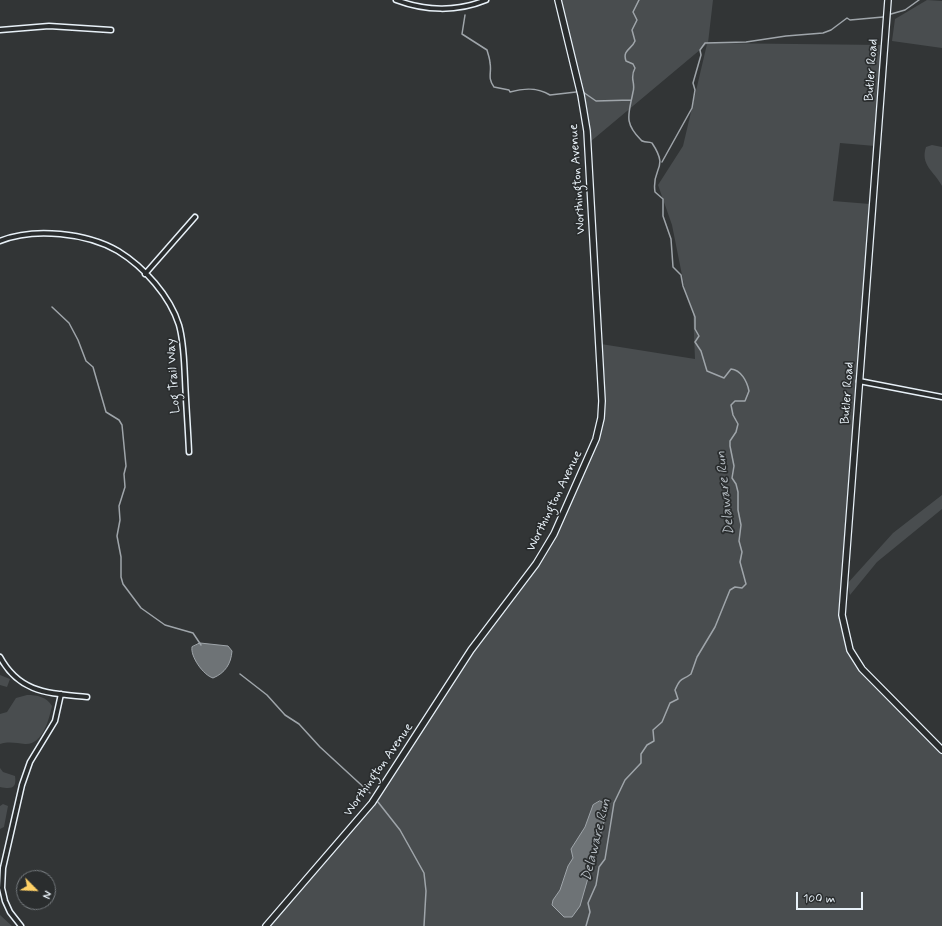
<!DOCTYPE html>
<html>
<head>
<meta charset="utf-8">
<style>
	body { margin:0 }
	#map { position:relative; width:942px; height:926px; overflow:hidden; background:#323536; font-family:Mynerve,sans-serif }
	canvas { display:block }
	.north { position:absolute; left:16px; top:870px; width:40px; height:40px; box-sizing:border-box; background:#2a2d2e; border:1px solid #767b7f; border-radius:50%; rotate:114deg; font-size:11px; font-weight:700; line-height:16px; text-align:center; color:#e8f1f8 }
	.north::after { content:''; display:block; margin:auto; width:14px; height:18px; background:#ffd166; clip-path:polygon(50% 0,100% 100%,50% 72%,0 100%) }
	.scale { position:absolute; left:796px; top:892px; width:67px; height:18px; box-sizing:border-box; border:2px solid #e8f1f8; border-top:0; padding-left:5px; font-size:12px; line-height:14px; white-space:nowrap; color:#e8f1f8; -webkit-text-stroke:3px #2a2d2e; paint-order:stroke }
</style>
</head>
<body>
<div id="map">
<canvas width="942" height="926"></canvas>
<div class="north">N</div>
<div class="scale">100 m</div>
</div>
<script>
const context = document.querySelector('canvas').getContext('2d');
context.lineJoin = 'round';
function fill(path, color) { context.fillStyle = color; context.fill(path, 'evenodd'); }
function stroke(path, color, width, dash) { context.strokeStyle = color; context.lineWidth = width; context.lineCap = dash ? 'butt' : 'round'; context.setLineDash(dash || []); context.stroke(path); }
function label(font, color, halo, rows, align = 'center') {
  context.font = font + ' Mynerve,sans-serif'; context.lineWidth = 3.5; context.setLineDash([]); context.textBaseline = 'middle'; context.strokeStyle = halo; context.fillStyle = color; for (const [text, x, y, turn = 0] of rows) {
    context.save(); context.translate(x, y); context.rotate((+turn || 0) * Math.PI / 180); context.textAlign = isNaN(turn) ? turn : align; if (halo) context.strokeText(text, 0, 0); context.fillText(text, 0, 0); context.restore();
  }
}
const green = new Path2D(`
	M 560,0 L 713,0 L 708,43 L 883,45 L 875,146 L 840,143 L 833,201 L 870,204 L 840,603 C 841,630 846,650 861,672 L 942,752 L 942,926 L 266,926 L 308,882 L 378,798 L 464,665 L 548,546 L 599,431 L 601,344 L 695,359 L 693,311 L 685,290 L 672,225 L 658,185 L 683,146 L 707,44 L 590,142 Z
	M 927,0 L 942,1 L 942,48 L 892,41 L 895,19 Z
	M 932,145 L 942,147 L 942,186 C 934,171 920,165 926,147 Z
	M 942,495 L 942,509 L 877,562 L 850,595 L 847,584 L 893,533 Z
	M 0,675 L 10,679 L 7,687 L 0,685 Z
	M 27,695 C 37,695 47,697 52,706 C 49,719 43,745 25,744 C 16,743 9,741 0,744 L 0,714 L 7,712 L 16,698 Z
	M 0,768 L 3,772 L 15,776 C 17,789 11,789 0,787 Z
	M 3,804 L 8,806 L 4,827 L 0,829 L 0,806 Z
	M 0,915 L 12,926 L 0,926 Z`);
const water = new Path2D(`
	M 200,643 L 228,646 L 232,651 C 231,664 225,673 213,678 C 203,675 190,656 192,647 Z
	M 600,801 L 607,804 L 608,808 L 580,906 L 572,917 L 564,917 L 552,905 L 553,900 L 560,890 L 568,866 L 573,858 L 571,849 L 585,827 L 593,805 Z`);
const stream = new Path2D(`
	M 891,14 L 905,10 L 919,0
	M 465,15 L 462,34 L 487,50 C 488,54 490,59 490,63 C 492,72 487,78 494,87 L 509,90 L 510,92 C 524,88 537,87 550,95 L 576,92
	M 583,92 L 596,101 L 631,100
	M 662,162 L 692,108 L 695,90 L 693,83 L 701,55 L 700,50 L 705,43 L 746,42 L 786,36 L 823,33 L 831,30 L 847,18 L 850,20 L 883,17
	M 52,307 L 69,323 L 78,340 L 86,361 L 93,367 L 106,412 L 119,420 L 122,425 L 126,466 L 124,474 L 125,487 L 119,506 L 120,520 L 117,536 L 121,557 L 121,577 L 123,584 L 141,608 L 165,625 L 193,633 L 201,645
	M 240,674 L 267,695 L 285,715 L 299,724 L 320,747 L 370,793
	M 378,802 L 400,830 L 424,873 L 426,891 L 424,926
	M 586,926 L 590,912 L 588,903 L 596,885 L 599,867 L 605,859 L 614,803 L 625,780 L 641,763 L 641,754 L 647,745 L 654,741 L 653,730 L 662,722 L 670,703 L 678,699 L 675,690 C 681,676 682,681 691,674 L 697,657 L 715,627 L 730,590 L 735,587 L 742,588 L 746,584 L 740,562 L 742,552 L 739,541 L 741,525 L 738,510 L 738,492 L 736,484 L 732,478 L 734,466 L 730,446 L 730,441 L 736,432 L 738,424 L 733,415 L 731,405 L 735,401 L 745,401 L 749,391 C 747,381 741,370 731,369 L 724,378 L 707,371 L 701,351 L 695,342 L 699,336 L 695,329 L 695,317 L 683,286 L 681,275 L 673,267 L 671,239 L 663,216 L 663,199 L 655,192 C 651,167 670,170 652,143 C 649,141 643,143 641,140 C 623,122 629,114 633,92 C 636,82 629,79 635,68 L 633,64 L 626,61 C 622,50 632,49 635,41 L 632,30 L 637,20 L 633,12 L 639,0`);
const street = new Path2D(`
	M 396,0 C 425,11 457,12 486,0
	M 0,30 L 49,26 L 111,30
	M 0,241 C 34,227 87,233 118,251 C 144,267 170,296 179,325 C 184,343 184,361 185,379 C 186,404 188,428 189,452
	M 145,274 L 195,217
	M 859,381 L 942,397
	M 0,657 C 20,694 50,693 87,697
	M 21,926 L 10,912 L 5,901 L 2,888 L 3,868 L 22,785 L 30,762 L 55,721 L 61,694`);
const secondary = new Path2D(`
	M 888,0 L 842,615 L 850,650 L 862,669 L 942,750
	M 266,926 L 372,803 L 471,650 L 536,564 L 554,534 L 596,439 L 601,418 L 602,401 L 587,131 L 581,95 L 558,0`);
const streetNames = [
	["Butler Road",872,70,-86],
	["Worthington Avenue",578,179,-94],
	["Log Trail Way",174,376,-94],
	["Butler Road",848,393,-86],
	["Worthington Avenue",555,501,-64],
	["Worthington Avenue",379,770,-55]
];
const waterNames = [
	["Delaware Run",726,493,-96],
	["Delaware Run",597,840,-76]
];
fill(green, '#494d4f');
fill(water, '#6e7376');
stroke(water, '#9fa5aa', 1);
stroke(stream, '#9fa5aa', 1.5);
stroke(street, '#e8f1f8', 7);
stroke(secondary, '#e8f1f8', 8);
stroke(street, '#2a2d2e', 4);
stroke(secondary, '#2a2d2e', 5.5);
label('13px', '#e8f1f8', '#2a2d2e', streetNames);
label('italic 14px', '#b1b8be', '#2a2d2e', waterNames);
</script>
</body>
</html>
